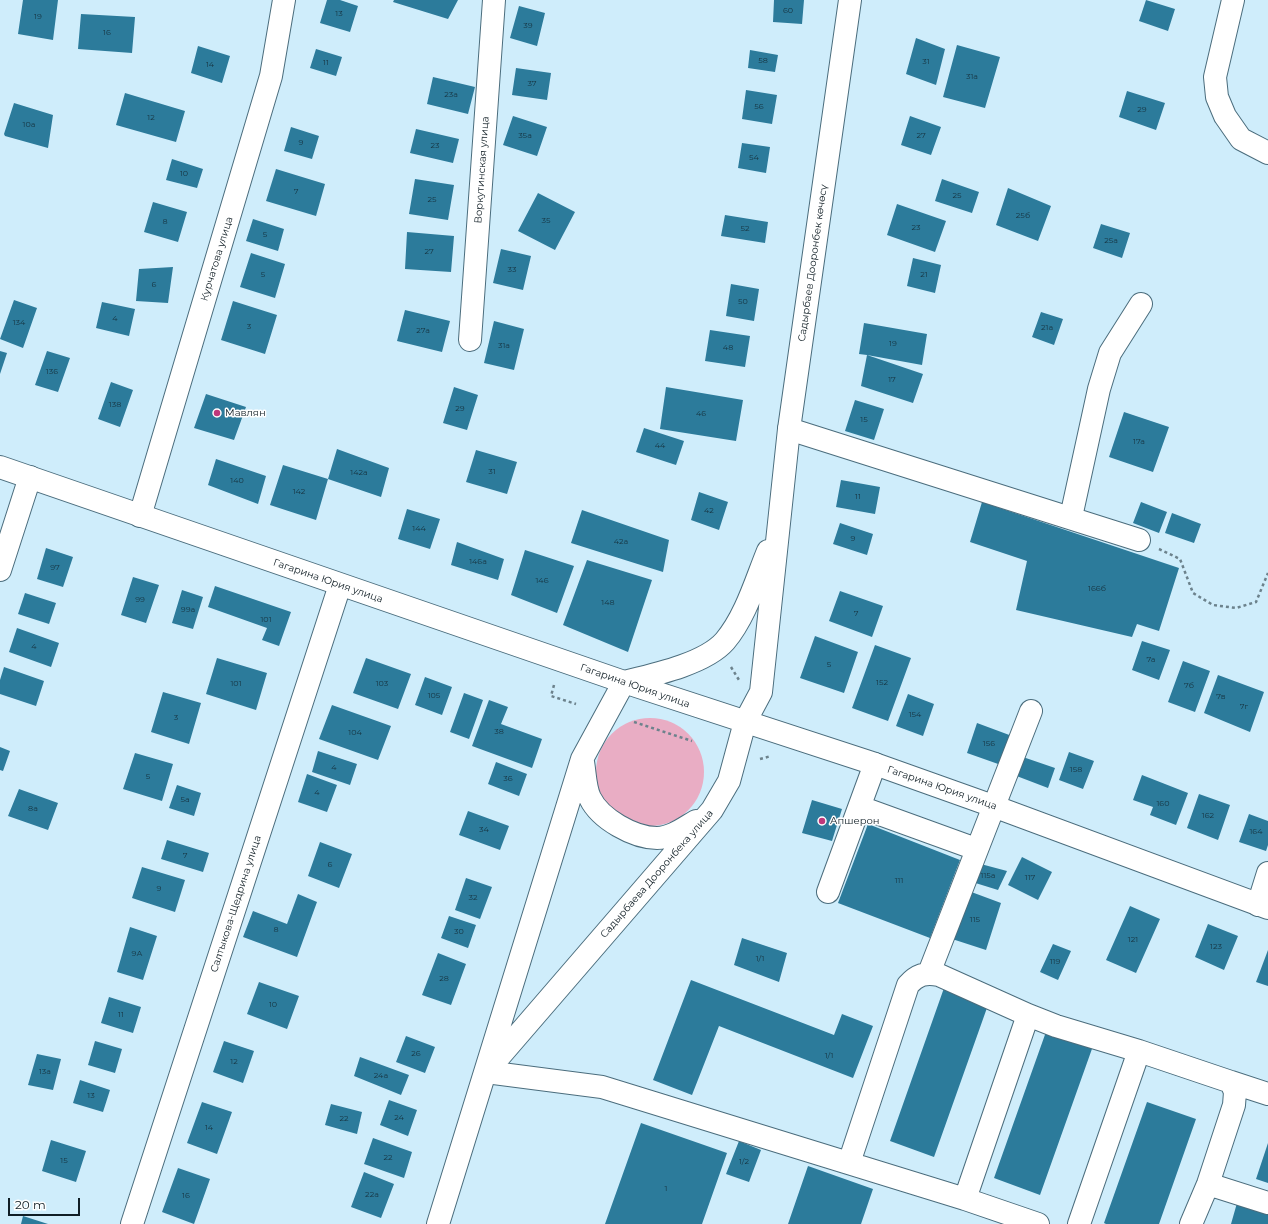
<!DOCTYPE html>
<html>
<head>
<meta charset="utf-8">
<style>
	body { margin:0 }
	#map { position:relative; width:1268px; height:1224px; overflow:hidden; background:#cfedfb; font-family:Montserrat,sans-serif }
	canvas { display:block }
	.scale { position:absolute; left:8px; top:1198px; width:72px; height:18px; box-sizing:border-box; border:2px solid #101e25; border-top:0; padding-left:5px; font-size:12px; line-height:14px; white-space:nowrap; color:#101e25; -webkit-text-stroke:3px #fff; paint-order:stroke }
</style>
</head>
<body>
<div id="map">
<canvas width="1268" height="1224"></canvas>
<div class="scale">20 m</div>
</div>
<script>
const context = document.querySelector('canvas').getContext('2d');
context.lineJoin = 'round';
function fill(path, color) { context.fillStyle = color; context.fill(path, 'evenodd'); }
function stroke(path, color, width, dash) { context.strokeStyle = color; context.lineWidth = width; context.lineCap = dash ? 'butt' : 'round'; context.setLineDash(dash || []); context.stroke(path); }
function label(font, color, halo, rows, align = 'center') {
  context.font = font + ' Montserrat,sans-serif'; context.lineWidth = 3; context.setLineDash([]); context.textBaseline = 'middle'; context.strokeStyle = halo; context.fillStyle = color; for (const [text, x, y, turn = 0] of rows) {
    context.save(); context.translate(x, y); context.rotate((+turn || 0) * Math.PI / 180); context.textAlign = isNaN(turn) ? turn : align; if (halo) context.strokeText(text, 0, 0); context.fillText(text, 0, 0); context.restore();
  }
}
const green = new Path2D(`
	M596 772a54 54 0 1 1 108 0a54 54 0 1 1-108 0Z`);
const building = new Path2D(`
	M 23,0 L 58,0 L 53,40 L 18,34 Z
	M 327,0 L 340,0 L 358,6 L 350,32 L 320,23 Z
	M 394,0 L 458,0 L 448,19 L 393,2 Z
	M 774,0 L 804,0 L 802,24 L 773,22 Z
	M 1146,0 L 1175,9 L 1168,31 L 1139,21 Z
	M 519,6 L 545,13 L 537,46 L 510,38 Z
	M 81,14 L 135,17 L 132,53 L 78,49 Z
	M 916,38 L 945,49 L 936,85 L 906,74 Z
	M 957,45 L 1000,57 L 985,108 L 943,97 Z
	M 198,46 L 230,56 L 222,83 L 191,73 Z
	M 316,49 L 342,57 L 336,76 L 310,68 Z
	M 750,50 L 778,55 L 775,72 L 748,68 Z
	M 516,68 L 551,73 L 547,100 L 512,95 Z
	M 433,77 L 475,87 L 468,114 L 427,104 Z
	M 746,90 L 777,95 L 772,124 L 742,119 Z
	M 1127,91 L 1165,103 L 1156,130 L 1119,117 Z
	M 125,93 L 185,111 L 176,142 L 116,125 Z
	M 14,103 L 53,115 L 48,148 L 5,136 L 4,134 Z
	M 513,116 L 547,127 L 537,156 L 503,145 Z
	M 910,116 L 941,127 L 931,155 L 901,145 Z
	M 291,127 L 319,136 L 312,159 L 284,151 Z
	M 416,129 L 459,139 L 453,163 L 410,153 Z
	M 742,143 L 770,147 L 766,173 L 738,168 Z
	M 172,159 L 203,169 L 197,188 L 166,180 Z
	M 276,169 L 325,184 L 316,216 L 266,201 Z
	M 415,179 L 454,185 L 448,220 L 409,214 Z
	M 942,179 L 979,192 L 972,213 L 935,201 Z
	M 1008,188 L 1051,206 L 1038,241 L 996,225 Z
	M 538,193 L 575,212 L 555,250 L 518,231 Z
	M 153,202 L 187,212 L 178,242 L 144,232 Z
	M 897,204 L 946,221 L 935,252 L 887,235 Z
	M 725,215 L 768,222 L 765,243 L 721,236 Z
	M 253,219 L 284,229 L 278,251 L 246,241 Z
	M 1101,224 L 1130,233 L 1122,258 L 1093,248 Z
	M 407,232 L 454,236 L 451,272 L 405,269 Z
	M 501,249 L 531,256 L 523,290 L 493,283 Z
	M 251,253 L 285,264 L 275,298 L 240,287 Z
	M 913,258 L 941,265 L 935,293 L 907,286 Z
	M 173,267 L 168,303 L 136,301 L 139,269 Z
	M 731,284 L 759,289 L 754,321 L 726,316 Z
	M 14,300 L 37,308 L 23,348 L 0,339 Z
	M 233,301 L 277,315 L 265,354 L 221,340 Z
	M 102,302 L 135,309 L 129,336 L 96,328 Z
	M 405,310 L 450,321 L 442,352 L 397,341 Z
	M 1041,312 L 1063,319 L 1054,345 L 1032,337 Z
	M 494,321 L 524,329 L 514,370 L 484,363 Z
	M 864,323 L 927,334 L 922,365 L 867,355 L 923,374 L 913,403 L 861,386 L 867,355 L 859,354 Z
	M 710,330 L 750,336 L 745,367 L 705,361 Z
	M 0,351 L 7,353 L 0,374 Z
	M 47,351 L 70,358 L 58,392 L 35,385 Z
	M 111,382 L 133,390 L 120,427 L 98,419 Z
	M 454,387 L 478,395 L 467,430 L 443,423 Z
	M 666,387 L 743,400 L 736,441 L 660,429 Z
	M 206,394 L 246,407 L 234,440 L 194,428 Z
	M 855,400 L 884,409 L 874,440 L 845,431 Z
	M 1124,412 L 1169,427 L 1153,472 L 1109,457 Z
	M 644,428 L 684,441 L 676,465 L 636,452 Z
	M 337,449 L 389,468 L 381,497 L 328,479 Z
	M 476,450 L 517,462 L 507,494 L 466,482 Z
	M 216,459 L 266,476 L 258,504 L 208,485 Z
	M 283,465 L 328,479 L 316,520 L 270,505 Z
	M 841,480 L 880,487 L 875,514 L 836,507 Z
	M 699,492 L 728,502 L 719,530 L 691,520 Z
	M 982,502 L 1179,568 L 1159,631 L 1137,624 L 1132,637 L 1016,610 L 1027,561 L 970,542 Z
	M 1141,502 L 1167,512 L 1159,533 L 1133,523 Z
	M 407,509 L 440,519 L 430,549 L 398,539 Z
	M 582,510 L 669,540 L 663,572 L 571,543 Z
	M 1172,513 L 1201,524 L 1194,543 L 1165,533 Z
	M 840,523 L 873,534 L 867,555 L 833,544 Z
	M 457,542 L 504,559 L 498,580 L 451,565 Z
	M 46,548 L 73,557 L 63,587 L 37,579 Z
	M 525,550 L 574,566 L 557,613 L 511,595 Z
	M 587,560 L 652,580 L 628,652 L 563,625 Z
	M 133,577 L 159,585 L 146,623 L 121,615 Z
	M 215,586 L 291,612 L 279,646 L 262,640 L 267,628 L 208,607 Z
	M 182,590 L 203,597 L 193,629 L 172,623 Z
	M 840,591 L 883,606 L 872,637 L 829,621 Z
	M 25,593 L 56,603 L 49,624 L 18,614 Z
	M 17,628 L 59,643 L 51,667 L 9,652 Z
	M 815,636 L 858,652 L 844,693 L 800,678 Z
	M 1142,641 L 1170,650 L 1159,680 L 1132,670 Z
	M 875,645 L 911,658 L 888,721 L 852,708 Z
	M 217,658 L 267,673 L 256,710 L 206,694 Z
	M 366,658 L 411,674 L 398,709 L 353,693 Z
	M 1183,661 L 1210,671 L 1195,712 L 1168,702 Z
	M 4,667 L 44,681 L 36,706 L 0,694 L 0,680 Z
	M 1218,675 L 1264,692 L 1250,732 L 1204,713 Z
	M 425,677 L 452,687 L 442,715 L 415,705 Z
	M 163,692 L 201,703 L 189,744 L 151,732 Z
	M 464,693 L 483,700 L 469,739 L 450,732 Z
	M 908,694 L 934,704 L 923,736 L 896,726 Z
	M 489,700 L 508,707 L 501,724 L 542,739 L 532,768 L 472,746 Z
	M 332,705 L 391,726 L 378,760 L 319,739 Z
	M 977,723 L 1012,736 L 1001,765 L 967,753 Z
	M 0,747 L 10,751 L 3,771 L 0,770 Z
	M 318,751 L 357,764 L 350,785 L 312,772 Z
	M 1069,752 L 1094,761 L 1083,789 L 1059,780 Z
	M 135,753 L 173,764 L 162,801 L 123,789 Z
	M 1020,756 L 1055,768 L 1048,788 L 1014,775 Z
	M 496,762 L 527,774 L 519,796 L 488,784 Z
	M 307,774 L 337,785 L 327,812 L 298,802 Z
	M 1142,775 L 1188,793 L 1176,825 L 1150,815 L 1153,807 L 1133,800 Z
	M 177,785 L 201,793 L 194,816 L 169,808 Z
	M 19,789 L 58,803 L 48,830 L 8,816 Z
	M 1199,794 L 1230,805 L 1218,840 L 1187,828 Z
	M 812,800 L 842,809 L 832,841 L 802,833 Z
	M 468,811 L 509,826 L 500,850 L 459,835 Z
	M 1249,814 L 1268,821 L 1268,845 L 1266,851 L 1239,842 Z
	M 868,824 L 960,860 L 930,938 L 838,903 Z
	M 167,840 L 209,853 L 203,872 L 161,859 Z
	M 320,842 L 352,854 L 339,888 L 308,876 Z
	M 1022,857 L 1052,872 L 1038,900 L 1008,885 Z
	M 977,863 L 1007,871 L 998,890 L 969,881 Z
	M 142,867 L 185,880 L 175,912 L 132,898 Z
	M 466,878 L 492,887 L 480,919 L 455,910 Z
	M 966,890 L 1001,903 L 986,950 L 949,938 Z
	M 298,894 L 317,902 L 297,957 L 243,937 L 253,911 L 287,924 Z
	M 1130,906 L 1160,919 L 1136,973 L 1106,960 Z
	M 449,916 L 476,925 L 468,948 L 441,938 Z
	M 1208,924 L 1238,936 L 1224,970 L 1195,957 Z
	M 130,927 L 157,936 L 143,980 L 117,972 Z
	M 742,938 L 787,953 L 779,982 L 734,965 Z
	M 1053,944 L 1071,951 L 1058,980 L 1040,972 Z
	M 1268,950 L 1268,986 L 1256,982 Z
	M 438,953 L 466,964 L 451,1005 L 422,995 Z
	M 691,980 L 834,1035 L 842,1014 L 873,1026 L 853,1078 L 719,1026 L 692,1095 L 653,1080 Z
	M 259,982 L 299,996 L 287,1029 L 247,1014 Z
	M 944,988 L 988,1005 L 934,1157 L 890,1141 Z
	M 109,997 L 141,1007 L 133,1033 L 101,1023 Z
	M 1047,1029 L 1093,1046 L 1040,1195 L 994,1178 Z
	M 406,1036 L 435,1047 L 425,1073 L 396,1062 Z
	M 95,1041 L 122,1049 L 115,1073 L 88,1065 Z
	M 224,1041 L 254,1051 L 243,1083 L 213,1072 Z
	M 37,1054 L 61,1059 L 53,1090 L 28,1085 Z
	M 360,1057 L 409,1075 L 401,1095 L 354,1076 Z
	M 80,1080 L 110,1090 L 103,1112 L 73,1103 Z
	M 389,1100 L 417,1110 L 408,1136 L 380,1125 Z
	M 202,1102 L 232,1112 L 217,1154 L 187,1143 Z
	M 1147,1102 L 1196,1119 L 1159,1224 L 1106,1224 L 1104,1223 Z
	M 331,1104 L 362,1112 L 357,1134 L 325,1125 Z
	M 641,1123 L 727,1153 L 702,1224 L 605,1224 Z
	M 373,1138 L 412,1152 L 404,1178 L 364,1164 Z
	M 51,1140 L 86,1151 L 76,1182 L 42,1171 Z
	M 739,1141 L 761,1150 L 749,1182 L 726,1174 Z
	M 1268,1143 L 1268,1183 L 1256,1179 Z
	M 808,1166 L 873,1189 L 861,1224 L 788,1224 Z
	M 178,1168 L 210,1179 L 194,1224 L 162,1212 Z
	M 364,1172 L 394,1184 L 381,1218 L 351,1207 Z
	M 1237,1203 L 1268,1213 L 1268,1224 L 1231,1224 Z
	M 23,1216 L 48,1224 L 21,1224 Z`);
const path = new Path2D(`
	M 1159,549 L 1180,559 L 1193,593 L 1213,605 L 1236,608 L 1256,602 L 1268,573
	M 731,667 L 739,680
	M 554,685 L 551,696 L 576,704
	M 634,722 L 692,741
	M 760,759 L 771,756`);
const minor = new Path2D(`
	M 1233,0 L 1215,77 L 1217,97 L 1225,116 L 1241,139 L 1268,153
	M 470,340 L 494,0
	M 789,429 L 1139,540
	M 140,516 L 271,76 L 284,0
	M 1071,517 L 1099,389 L 1110,353 L 1141,304
	M 0,570 L 30,477
	M 860,807 L 976,849
	M 828,892 L 875,764
	M 1258,905 L 1268,873
	M 929,973 L 1031,711
	M 486,1072 L 602,1087 L 965,1199 L 1038,1224
	M 1231,1082 L 1268,1094
	M 849,1163 L 908,985 C 917,975 925,972 939,975 L 1028,1015
	M 1208,1184 L 1268,1203
	M 965,1199 L 1028,1015 L 1056,1026 L 1139,1051
	M 132,1224 L 340,585
	M 1079,1224 L 1139,1051 L 1231,1082 L 1235,1092 L 1234,1105 L 1208,1184 L 1191,1224`);
const major = new Path2D(`
	M 0,467 L 624,682 L 875,764 L 993,806 L 1268,908
	M 583,762 C 585,773 585,788 590,798 C 600,819 634,838 657,838 C 671,838 684,828 696,821
	M 486,1072 L 712,810 L 729,781 L 745,722 L 761,692 L 789,429 L 850,0
	M 438,1224 L 582,759 L 624,682 C 653,675 705,664 725,641 C 746,616 756,580 768,551`);
const markers = [
	[217,413,4,"#be387b"],
	[822,821,4,"#be387b"]
];
const numberNames = [
	["60",788,11],
	["13",339,14],
	["19",38,17],
	["39",528,26],
	["16",107,33],
	["58",763,61],
	["31",926,62],
	["11",326,63],
	["14",210,65],
	["31а",972,77],
	["37",532,84],
	["23а",451,95],
	["56",759,107],
	["29",1142,110],
	["12",151,118],
	["10а",29,125],
	["35а",525,136],
	["27",921,136],
	["9",301,143],
	["23",435,146],
	["54",754,158],
	["10",184,174],
	["7",296,192],
	["25",957,196],
	["25",432,200],
	["25б",1023,216],
	["35",546,221],
	["8",165,222],
	["23",916,228],
	["52",745,229],
	["5",265,235],
	["25а",1111,241],
	["27",429,252],
	["33",512,270],
	["5",263,275],
	["21",924,275],
	["6",154,285],
	["50",743,302],
	["4",115,319],
	["134",19,323],
	["3",249,327],
	["21а",1047,328],
	["27а",423,331],
	["19",893,344],
	["31а",504,346],
	["48",728,348],
	["136",52,372],
	["17",892,380],
	["138",115,405],
	["29",460,409],
	["46",701,414],
	["15",864,420],
	["17а",1139,442],
	["44",660,446],
	["31",492,472],
	["142а",359,473],
	["140",237,481],
	["142",299,492],
	["11",858,497],
	["42",709,511],
	["144",419,529],
	["9",853,539],
	["42а",621,542],
	["146а",478,562],
	["97",55,568],
	["146",542,581],
	["166б",1097,589],
	["99",140,600],
	["148",608,603],
	["99a",188,610],
	["7",856,614],
	["101",266,620],
	["4",34,647],
	["7а",1151,660],
	["5",829,665],
	["152",882,683],
	["101",236,684],
	["103",382,684],
	["7б",1189,686],
	["105",434,696],
	["7в",1221,697],
	["7г",1244,707],
	["154",915,715],
	["3",176,718],
	["38",499,732],
	["104",355,733],
	["156",989,744],
	["4",334,768],
	["158",1076,770],
	["5",148,777],
	["36",508,779],
	["4",317,793],
	["5a",185,800],
	["160",1163,804],
	["8a",33,809],
	["162",1208,816],
	["34",484,830],
	["164",1256,832],
	["7",185,856],
	["6",330,865],
	["115а",988,876],
	["117",1030,878],
	["111",899,881],
	["9",159,889],
	["32",473,898],
	["115",975,920],
	["8",276,930],
	["30",459,932],
	["121",1133,940],
	["123",1216,947],
	["9А",137,954],
	["1/1",760,959],
	["119",1055,962],
	["28",444,979],
	["10",273,1005],
	["11",121,1015],
	["26",416,1054],
	["1/1",829,1056],
	["12",234,1062],
	["13а",45,1072],
	["24a",381,1076],
	["13",91,1096],
	["24",399,1118],
	["22",344,1119],
	["14",209,1128],
	["22",388,1158],
	["15",64,1161],
	["1/2",744,1162],
	["1",666,1189],
	["22a",372,1195],
	["16",186,1196]
];
const streetNames = [
	["Воркутинская улица",482,170,-86],
	["Курчатова улица",217,259,-73],
	["Садырбаев Дооронбек көчөсү",813,263,-82],
	["Гагарина Юрия улица",328,581,19],
	["Гагарина Юрия улица",635,686,19],
	["Гагарина Юрия улица",942,788,19],
	["Садырбаева Дооронбека улица",657,874,-49],
	["Салтыкова-Щедрина улица",236,904,-72]
];
const poiNames = [
	["Мавлян",225,413],
	["Апшерон",830,821]
];
fill(green, '#e9adc4');
fill(building, '#2c7b9b');
stroke(minor, '#4b6d7d', 24);
stroke(major, '#4b6d7d', 24);
stroke(path, '#6c828c', 2.5, [3, 3]);
stroke(minor, '#fff', 22);
stroke(major, '#fff', 22);
for (const [x, y, r, color] of markers) { const dot = new Path2D(); dot.arc(x, y, r, 0, 2 * Math.PI); context.fillStyle = color; context.fill(dot); stroke(dot, '#fff', 1.5); }
label('8px', '#173542', null, numberNames);
label('10px', '#101e25', '#fff', streetNames);
label('10px', '#101e25', '#fff', poiNames, 'left');
</script>
</body>
</html>
